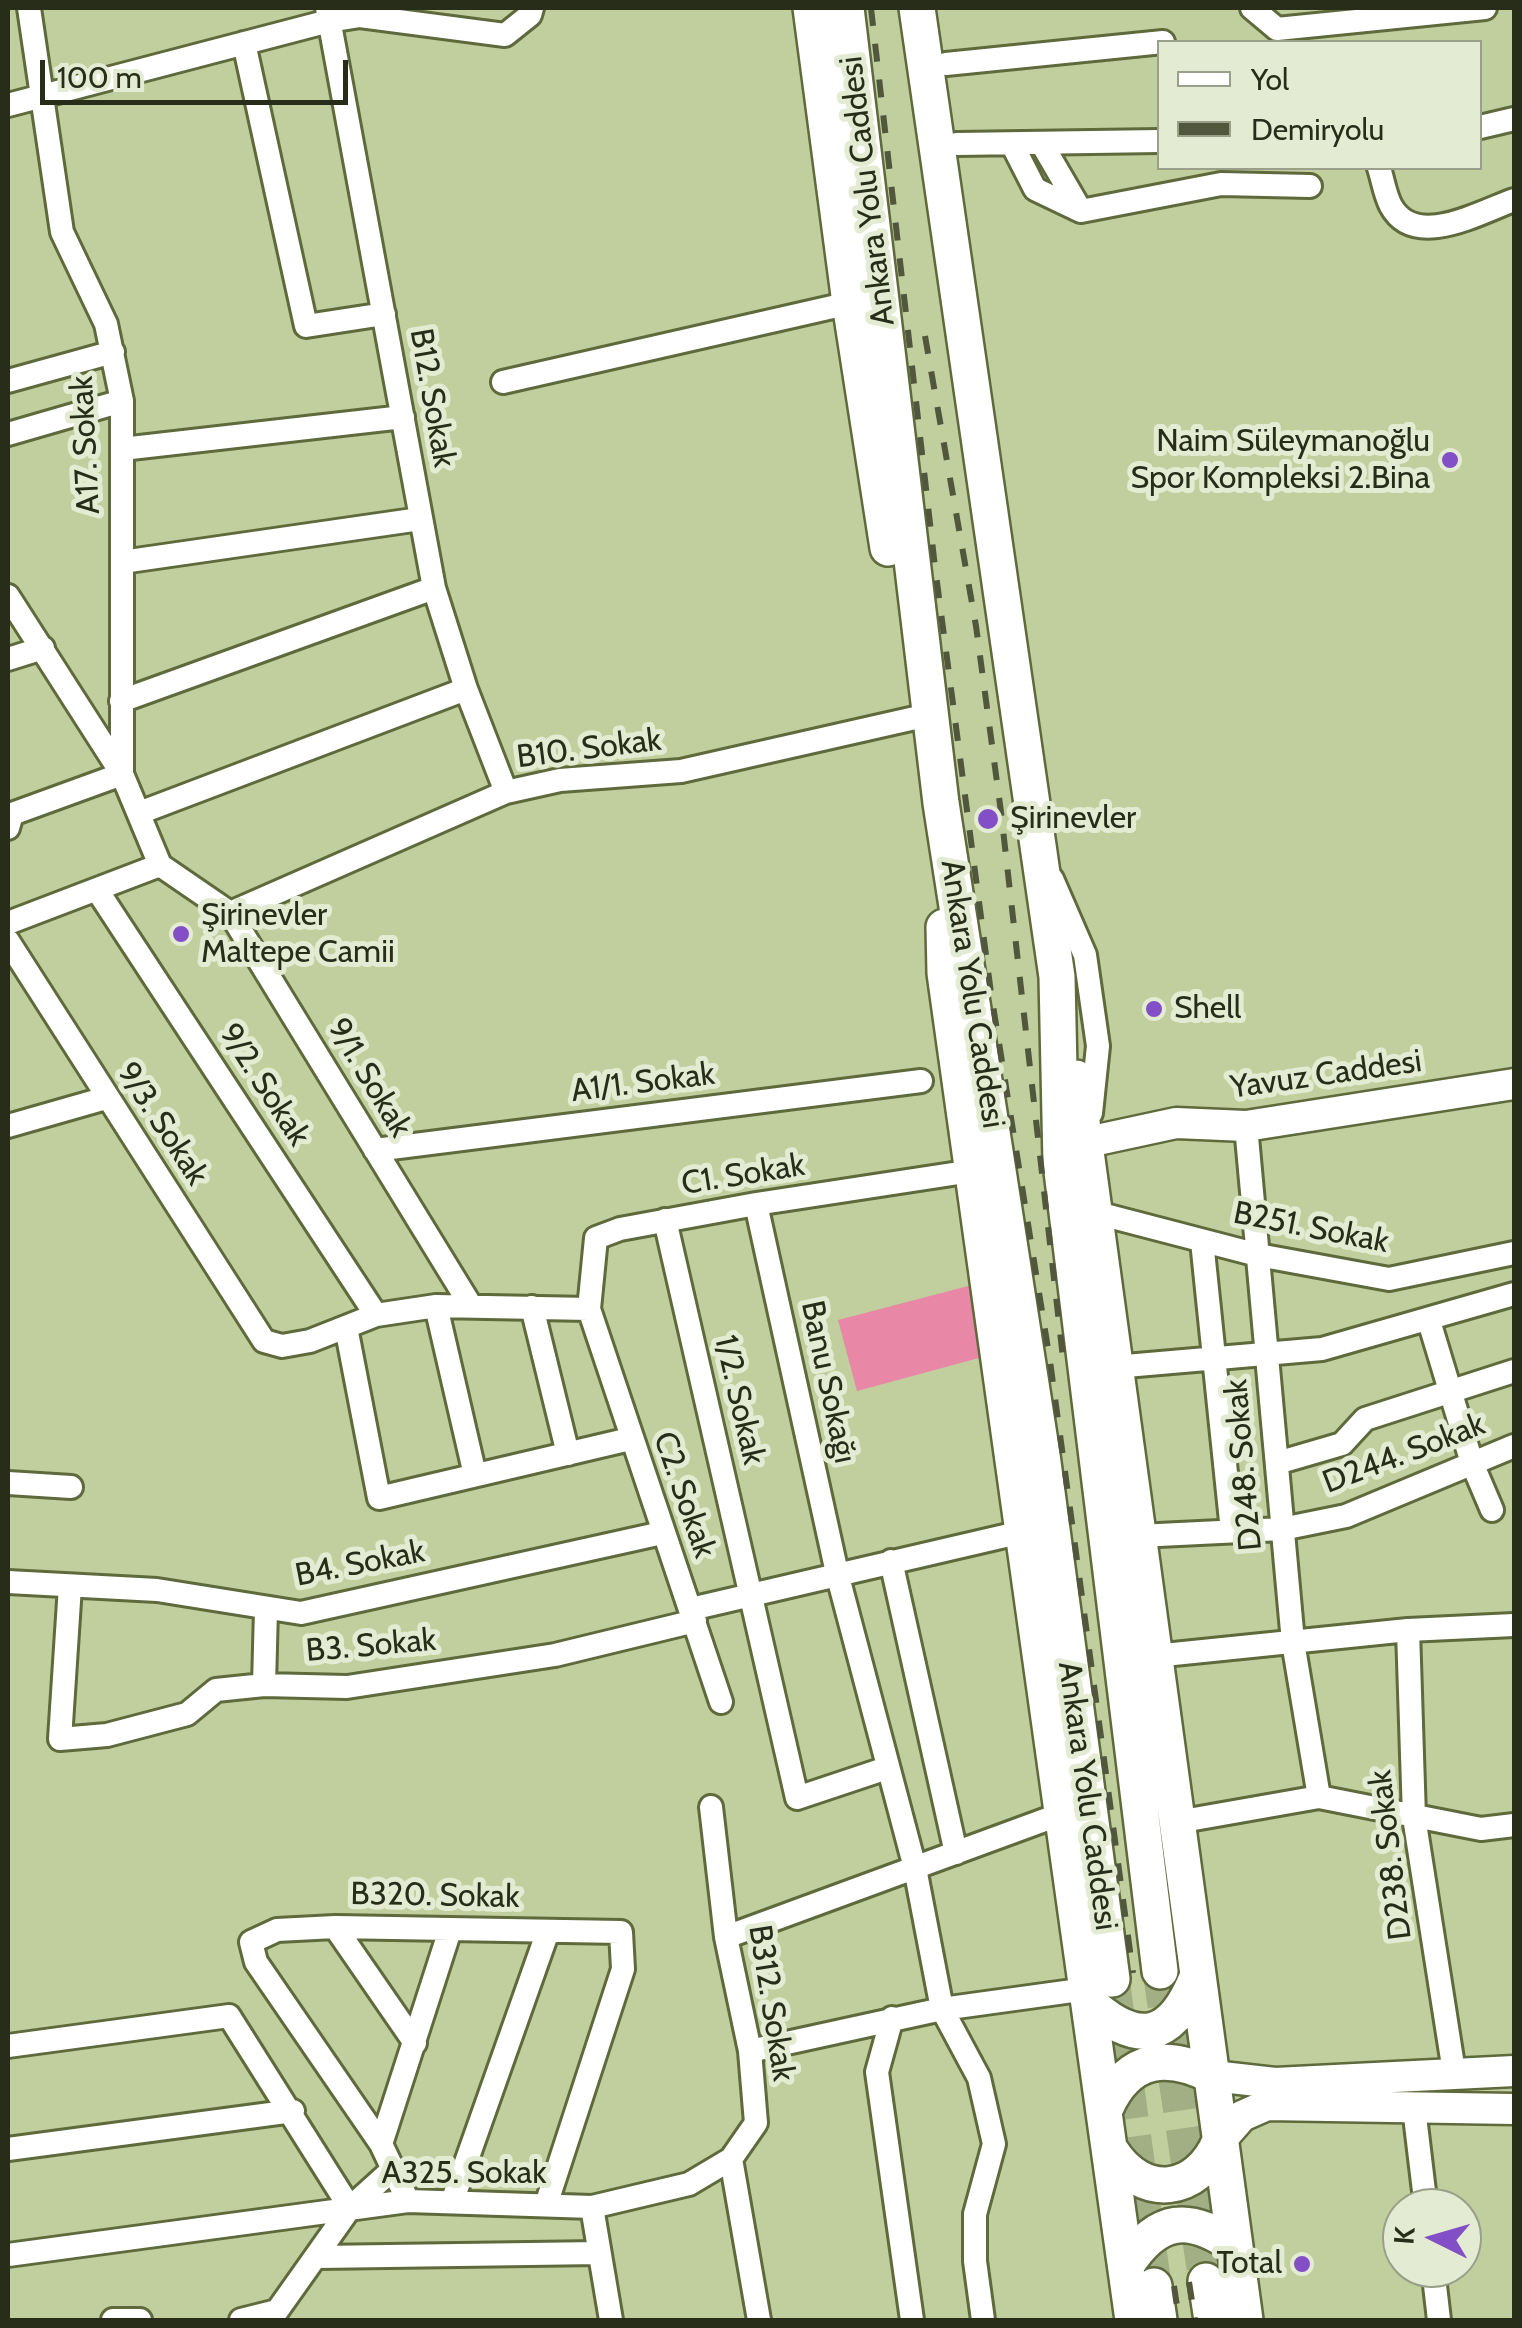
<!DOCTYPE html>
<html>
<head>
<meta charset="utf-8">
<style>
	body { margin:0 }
	#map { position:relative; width:1522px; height:2328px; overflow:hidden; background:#c1ce9d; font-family:Cabin,sans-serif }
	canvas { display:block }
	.frame { position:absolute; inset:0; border:10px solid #282d1a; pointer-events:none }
	.legend { position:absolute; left:1157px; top:40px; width:325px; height:130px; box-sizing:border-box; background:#e4ebd3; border:2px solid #999f89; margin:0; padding:12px 18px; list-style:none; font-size:30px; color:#282d1a }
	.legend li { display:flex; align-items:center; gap:20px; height:50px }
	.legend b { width:50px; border:2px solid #999f89 }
	.north { position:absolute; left:1382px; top:2188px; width:100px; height:100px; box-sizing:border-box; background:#e4ebd3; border:2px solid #999f89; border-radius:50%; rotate:275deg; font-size:28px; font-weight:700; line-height:40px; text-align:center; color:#282d1a }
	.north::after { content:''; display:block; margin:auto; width:35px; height:45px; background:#824fc7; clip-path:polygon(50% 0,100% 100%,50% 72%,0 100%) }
	.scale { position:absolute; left:40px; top:60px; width:308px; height:45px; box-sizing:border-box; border:5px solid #282d1a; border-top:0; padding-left:12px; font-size:30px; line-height:35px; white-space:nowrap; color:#282d1a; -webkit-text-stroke:8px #e4ebd3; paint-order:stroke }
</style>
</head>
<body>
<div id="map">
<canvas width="1522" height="2328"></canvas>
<div class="frame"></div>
<ul class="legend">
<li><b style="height:12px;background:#fff"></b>Yol</li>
<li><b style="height:12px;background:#50573d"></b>Demiryolu</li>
</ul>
<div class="north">K</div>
<div class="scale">100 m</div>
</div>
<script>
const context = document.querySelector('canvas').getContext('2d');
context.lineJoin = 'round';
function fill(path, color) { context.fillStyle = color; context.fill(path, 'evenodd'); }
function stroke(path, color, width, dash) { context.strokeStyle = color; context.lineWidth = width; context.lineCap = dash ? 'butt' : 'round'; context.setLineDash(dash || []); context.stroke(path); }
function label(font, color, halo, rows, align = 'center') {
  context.font = font + ' Cabin,sans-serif'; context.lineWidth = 10; context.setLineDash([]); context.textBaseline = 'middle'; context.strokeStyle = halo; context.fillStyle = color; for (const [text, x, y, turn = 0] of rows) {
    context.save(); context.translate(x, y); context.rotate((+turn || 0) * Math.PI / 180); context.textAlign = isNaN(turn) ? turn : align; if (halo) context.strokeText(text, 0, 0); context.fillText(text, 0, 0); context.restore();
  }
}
const green = new Path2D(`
	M 972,1285 L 990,1355 L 857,1391 L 838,1320 Z`);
const minorTunnel = new Path2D(`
	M 1384,8 L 1385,42`);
const highwayTunnel = new Path2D(`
	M 1160,1971 L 1206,2281
	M 1112,1979 L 1154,2286`);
const minor = new Path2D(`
	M 327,8 L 434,588 L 466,689 L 506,792
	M 1252,8 L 1277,29 L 1485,8
	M 244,43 L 306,326 L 384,314
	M 946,64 L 1163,42
	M 8,105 L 329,21 L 360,16 L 505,35 L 530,15 L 532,8
	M 1480,127 L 1514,119
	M 957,144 L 1160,141
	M 1012,144 L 1035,189 L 1081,211 L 1221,184 L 1310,186
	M 1042,144 L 1081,211
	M 1379,168 C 1383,180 1385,195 1391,206 C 1415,250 1480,212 1514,200
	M 8,381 L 113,352
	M 503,382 L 850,303
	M 8,434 L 122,401
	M 122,449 L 403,417
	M 122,562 L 420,519
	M 8,596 L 122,774 L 160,865 L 230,913 L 471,1306
	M 8,659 L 43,648
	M 121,701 L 434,588
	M 139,813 L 466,689
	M 8,828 L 12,814 L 122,774 L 122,401 L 106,324 L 62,232 L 29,8
	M 1052,879 L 1085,955 L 1098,1046 L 1091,1113
	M 97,890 L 376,1315
	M 230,913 L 506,792 L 560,780 L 681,771 L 915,718
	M 8,923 L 160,865
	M 8,941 L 264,1341 L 282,1346 L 310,1341 L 376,1315 L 436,1306 L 589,1309
	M 8,1126 L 106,1098
	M 1246,1126 L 1293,1642 L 1319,1797
	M 375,1150 L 921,1081
	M 756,1204 L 837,1573 L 915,1868 L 942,2009 L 979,2078 L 994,2144 L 975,2214 L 975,2261 L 983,2320
	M 1097,1213 L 1258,1255 L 1389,1279 L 1514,1253
	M 665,1220 L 797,1798 L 887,1768
	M 1202,1241 L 1232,1531
	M 436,1306 L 475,1475
	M 532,1307 L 568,1454
	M 1429,1321 L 1472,1463 L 1492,1510
	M 346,1327 L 379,1498 L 630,1439
	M 1114,1367 L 1322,1349 L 1514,1294
	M 1277,1463 L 1342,1444 L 1365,1419 L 1514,1371
	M 8,1483 L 71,1487
	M 1138,1536 L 1282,1529 L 1346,1516 L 1514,1446
	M 891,1561 L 956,1853
	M 8,1582 L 157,1590 L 301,1613 L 662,1533
	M 70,1586 L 60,1739 L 107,1735 L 187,1714 L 216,1690 L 264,1685 L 347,1687 L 555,1655 L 695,1621
	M 691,1609 L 1022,1532
	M 1408,1630 L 1414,1817 L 1454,2072
	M 1154,1656 L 1408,1630 L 1514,1625
	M 264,1685 L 266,1609
	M 721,1702 L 589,1309 L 596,1238 L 620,1229 L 756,1204 L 972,1171
	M 711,1807 L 726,1937 L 750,2051 L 756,2123 L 731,2159 L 759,2320
	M 1177,1822 L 1319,1797 L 1481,1829 L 1514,1825
	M 335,1927 L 415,2043
	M 726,1937 L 1061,1814
	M 892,2018 L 877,2072 L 912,2320
	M 8,2046 L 229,2016 L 350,2208
	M 750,2051 L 942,2009 L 1087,1989
	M 1414,2108 L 1426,2208
	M 381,2144 L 256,1962 L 251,1942 L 277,1930 L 335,1927 L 621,1932 L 623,1969 L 546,2205
	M 8,2149 L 293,2111
	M 408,2201 L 381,2144 L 450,1930
	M 452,2202 L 548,1931
	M 592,2207 L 611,2320
	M 8,2255 L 408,2201 L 592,2207 L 689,2184 L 731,2159
	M 318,2257 L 599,2253
	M 1433,2268 L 1439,2320
	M 113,2320 L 140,2320
	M 241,2320 L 277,2311 L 350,2208 L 392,2170`);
const major = new Path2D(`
	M 1088,1142 L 1176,1123 L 1246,1126 L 1514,1084
	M 1213,2076 L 1275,2083 L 1514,2071
	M 1220,2141 L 1242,2116 L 1267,2105 L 1514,2109`);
const highway = new Path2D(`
	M 811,8 L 850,303 L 888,548
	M 846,8 L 941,803 L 1042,1455 L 1112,1979
	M 917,8 L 1057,977 L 1061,1163 L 1160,1971
	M 944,927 L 945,973 L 1133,2320
	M 1076,1078 L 1245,2320
	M 1089,2003 C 1138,2047 1171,2040 1196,1980
	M 1106,2107 C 1129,2056 1168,2053 1213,2076
	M 1111,2151 C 1143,2201 1198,2194 1220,2141
	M 1127,2264 C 1158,2217 1189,2214 1235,2246
	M 1206,2281 L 1212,2320
	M 1154,2286 L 1159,2320`);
const rail = new Path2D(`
	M 871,8 L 935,567 L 991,993 L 1050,1361 L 1133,1973
	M 925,336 L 976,626 L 1001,812 L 1064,1367
	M 1189,2282 L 1195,2320
	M 1174,2286 L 1179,2320`);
const markers = [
	[1450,460,10,"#824fc7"],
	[988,819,12,"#824fc7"],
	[181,934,10,"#824fc7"],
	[1154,1009,10,"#824fc7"],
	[1302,2264,10,"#824fc7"]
];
const streetNames = [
	["Ankara Yolu Caddesi",868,191,-97],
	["B12. Sokak",432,398,80],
	["A17. Sokak",86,445,-93],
	["B10. Sokak",589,749,-7],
	["Ankara Yolu Caddesi",972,994,81],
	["Yavuz Caddesi",1326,1075,-8],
	["9/1. Sokak",369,1078,59],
	["A1/1. Sokak",643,1083,-7],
	["9/2. Sokak",264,1085,57],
	["9/3. Sokak",162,1124,57],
	["C1. Sokak",743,1175,-9],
	["B251. Sokak",1311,1228,11],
	["Banu Sokağı",828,1382,78],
	["1/2. Sokak",739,1400,77],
	["D244. Sokak",1404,1454,-21],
	["D248. Sokak",1244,1465,-95],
	["C2. Sokak",684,1495,71],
	["B4. Sokak",360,1564,-11],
	["B3. Sokak",371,1646,-5],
	["Ankara Yolu Caddesi",1087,1796,82],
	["D238. Sokak",1391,1855,-97],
	["B320. Sokak",435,1896,1],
	["B312. Sokak",771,2003,81],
	["A325. Sokak",464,2174]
];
const poiNames = [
	["Naim Süleymanoğlu",1430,442,"right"],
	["Spor Kompleksi 2.Bina",1430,479,"right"],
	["Şirinevler",1010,819],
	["Şirinevler",201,916],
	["Maltepe Camii",201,953],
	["Shell",1174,1009],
	["Total",1282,2264,"right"]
];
fill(green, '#e887a6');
stroke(minorTunnel, '#a2ae83', 22, [22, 11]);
stroke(highwayTunnel, '#a2ae83', 35, [35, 18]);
stroke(minor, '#5e693c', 28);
stroke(major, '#5e693c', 35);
stroke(highway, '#5e693c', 40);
stroke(minor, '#fff', 22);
stroke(major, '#fff', 30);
stroke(highway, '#fff', 35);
stroke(rail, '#50573d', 6, [18, 18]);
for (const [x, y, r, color] of markers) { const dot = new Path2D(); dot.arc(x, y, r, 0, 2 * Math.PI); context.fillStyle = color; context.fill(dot); stroke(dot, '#e4ebd3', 4); }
label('32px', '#282d1a', '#e4ebd3', streetNames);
label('32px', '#282d1a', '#e4ebd3', poiNames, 'left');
</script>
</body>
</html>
